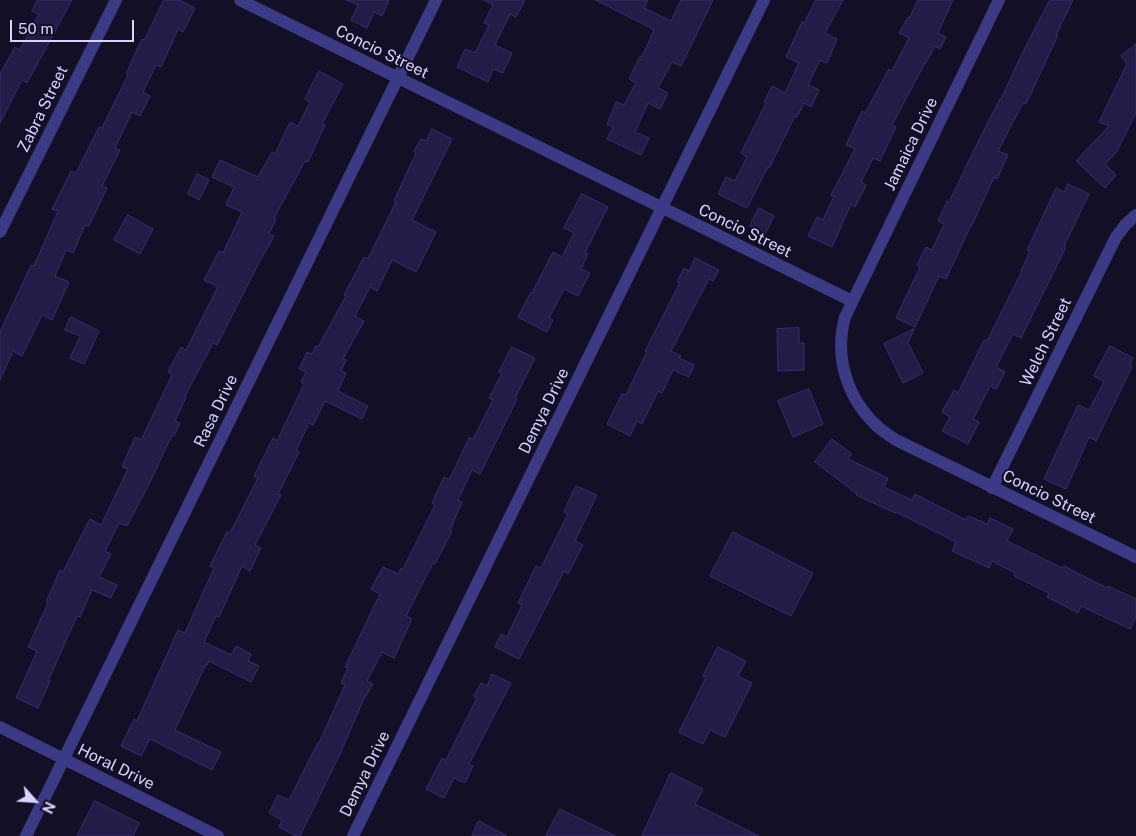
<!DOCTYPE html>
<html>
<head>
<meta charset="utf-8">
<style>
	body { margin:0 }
	#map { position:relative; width:1136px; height:836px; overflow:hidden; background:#130f26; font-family:"Public Sans",sans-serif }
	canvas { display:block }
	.north { position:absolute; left:10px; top:776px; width:50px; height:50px; -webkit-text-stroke:4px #130f26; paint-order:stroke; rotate:116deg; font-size:14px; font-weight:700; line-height:20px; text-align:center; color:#d9d4ff }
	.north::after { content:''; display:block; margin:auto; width:18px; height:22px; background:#d9d4ff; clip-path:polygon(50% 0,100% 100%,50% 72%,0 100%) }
	.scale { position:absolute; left:10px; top:20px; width:124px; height:22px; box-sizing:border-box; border:2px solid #d9d4ff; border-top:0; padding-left:6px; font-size:15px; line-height:18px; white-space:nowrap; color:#d9d4ff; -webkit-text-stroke:4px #130f26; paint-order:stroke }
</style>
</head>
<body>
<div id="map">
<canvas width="1136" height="836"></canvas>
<div class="north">N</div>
<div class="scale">50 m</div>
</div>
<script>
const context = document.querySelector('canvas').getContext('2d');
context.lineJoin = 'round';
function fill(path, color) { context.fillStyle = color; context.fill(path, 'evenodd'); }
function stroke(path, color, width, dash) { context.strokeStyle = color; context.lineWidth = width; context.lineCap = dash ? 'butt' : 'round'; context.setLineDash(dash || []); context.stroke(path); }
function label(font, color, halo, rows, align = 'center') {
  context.font = font + ' "Public Sans",sans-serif'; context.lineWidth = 4; context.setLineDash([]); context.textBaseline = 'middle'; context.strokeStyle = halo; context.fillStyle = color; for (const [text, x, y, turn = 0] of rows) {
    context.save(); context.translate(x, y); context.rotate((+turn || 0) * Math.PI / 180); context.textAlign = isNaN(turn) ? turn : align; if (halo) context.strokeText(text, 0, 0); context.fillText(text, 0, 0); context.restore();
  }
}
const building = new Path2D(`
	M 38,0 L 72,0 L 27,83 L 22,80 L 0,123 L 0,74 L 15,47 L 20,50 L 39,14 L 32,11 Z
	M 164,0 L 179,0 L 195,8 L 183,32 L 178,29 L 161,67 L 156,65 L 143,92 L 150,96 L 140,116 L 132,112 L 115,148 L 120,150 L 102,186 L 107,188 L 89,226 L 85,225 L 73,253 L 66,250 L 55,276 L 69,282 L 52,320 L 42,315 L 22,356 L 13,351 L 0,380 L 0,332 L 31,265 L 34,266 L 58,211 L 52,209 L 71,171 L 76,173 L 99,127 L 102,128 L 128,75 L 126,74 L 142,39 L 144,40 Z
	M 346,0 L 389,0 L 382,16 L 374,12 L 367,28 L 351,20 L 358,5 Z
	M 484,0 L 525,0 L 516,17 L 510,14 L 495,45 L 512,53 L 503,73 L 493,69 L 488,82 L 457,67 L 465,49 L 475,53 L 489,25 L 484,23 L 493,5 Z
	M 596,0 L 648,0 L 644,8 L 671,21 L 681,0 L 713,0 L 681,66 L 672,62 L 658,88 L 668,93 L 660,109 L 648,103 L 635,132 L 649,138 L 641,155 L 607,139 L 613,127 L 607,124 L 616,102 L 624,105 L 636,83 L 629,79 L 640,56 L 642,57 L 654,30 Z
	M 816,0 L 843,0 L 825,33 L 837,39 L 827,63 L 820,60 L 808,85 L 819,90 L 811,107 L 804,103 L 797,117 L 795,116 L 769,168 L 768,167 L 747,208 L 718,194 L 726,177 L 735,181 L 747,157 L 741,153 L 766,103 L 764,102 L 772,86 L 785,93 L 799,63 L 786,57 L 802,22 L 804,23 Z
	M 918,0 L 953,0 L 938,33 L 946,37 L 940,49 L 935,46 L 926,63 L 925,63 L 892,125 L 896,127 L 880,161 L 873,158 L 861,182 L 866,185 L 855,207 L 851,204 L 832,247 L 808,236 L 817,217 L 823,220 L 834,196 L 831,195 L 855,149 L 846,145 L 862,111 L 865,113 L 889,69 L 892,71 L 909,38 L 899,33 L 908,17 L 909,18 Z
	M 1050,0 L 1073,0 L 1056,35 L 1058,35 L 1026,104 L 1023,103 L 998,151 L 1008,155 L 997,179 L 994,177 L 972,225 L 971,225 L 946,279 L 939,276 L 915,327 L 896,318 L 920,267 L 917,265 L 926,247 L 932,250 L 944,224 L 938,221 L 947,201 L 949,202 L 981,136 L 1000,99 L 1001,99 L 1021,56 Z
	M 1136,44 L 1136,113 L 1116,153 L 1105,164 L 1116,175 L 1105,188 L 1076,161 L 1109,126 L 1099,122 L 1127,64 L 1121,56 Z
	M 319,71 L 343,84 L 322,124 L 325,125 L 308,162 L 305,161 L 274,218 L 276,219 L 269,234 L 274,236 L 265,253 L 264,253 L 217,345 L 213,343 L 185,396 L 186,397 L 175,421 L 180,423 L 174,436 L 172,435 L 151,480 L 127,526 L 119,523 L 105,551 L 111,554 L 99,577 L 117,585 L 111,598 L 92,590 L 80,617 L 77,616 L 48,681 L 50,681 L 38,708 L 16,698 L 37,651 L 28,647 L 48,603 L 46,602 L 60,570 L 63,572 L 90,519 L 101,525 L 128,469 L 122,467 L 135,437 L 141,440 L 172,375 L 168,372 L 181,347 L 186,350 L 218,287 L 204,280 L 219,251 L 223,253 L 242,212 L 226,205 L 234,187 L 212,177 L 220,160 L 258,177 L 272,152 L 275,154 L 290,122 L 298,126 L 310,102 L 305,99 Z
	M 432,129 L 452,139 L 412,220 L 436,232 L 416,272 L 392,260 L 377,291 L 370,287 L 355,316 L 364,321 L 343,359 L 346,360 L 341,371 L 346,373 L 338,391 L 368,406 L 362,419 L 325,401 L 313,425 L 309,423 L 296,450 L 299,452 L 278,494 L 281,495 L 255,545 L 261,548 L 250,571 L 242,566 L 219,617 L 216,616 L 204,642 L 231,655 L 236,646 L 251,654 L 248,661 L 259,666 L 251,682 L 209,661 L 207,665 L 206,664 L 175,730 L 221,752 L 212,770 L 150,739 L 141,756 L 121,746 L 134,719 L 137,721 L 178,630 L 185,633 L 214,568 L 210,566 L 227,531 L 230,533 L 258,478 L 254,476 L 273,438 L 277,441 L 304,384 L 301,382 L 306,372 L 299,369 L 307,352 L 312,354 L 316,346 L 318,347 L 346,296 L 344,295 L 364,257 L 368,259 L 396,202 L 394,201 L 416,153 L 414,151 L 421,139 L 426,141 Z
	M 197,174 L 209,180 L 199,200 L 188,194 Z
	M 1068,184 L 1089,194 L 1064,246 L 1066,247 L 1021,338 L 1013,334 L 996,367 L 1005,372 L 996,389 L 990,386 L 973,419 L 979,422 L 968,444 L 942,431 L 950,417 L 942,412 L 954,390 L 958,393 L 984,340 L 987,341 L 1022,271 L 1021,271 L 1030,251 L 1027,250 L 1056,188 L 1064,192 Z
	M 582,194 L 608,207 L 585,253 L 588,254 L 581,269 L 590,273 L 578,296 L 564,289 L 549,318 L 553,320 L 547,332 L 518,317 L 531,292 L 532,293 L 553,252 L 562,257 L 574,233 L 564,228 Z
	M 759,208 L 774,216 L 765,234 L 750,226 Z
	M 128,215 L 153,229 L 140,254 L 114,240 Z
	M 695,258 L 719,270 L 713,281 L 709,279 L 671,351 L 681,356 L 679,358 L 694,365 L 689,377 L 673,370 L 662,393 L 658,391 L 642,424 L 637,421 L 630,436 L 607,424 L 622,394 L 626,395 L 647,352 L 645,351 L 680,283 L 677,282 L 684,268 L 689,271 Z
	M 71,317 L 99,331 L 84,364 L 70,358 L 80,336 L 65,330 Z
	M 799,328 L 799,343 L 804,343 L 804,370 L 778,371 L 777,329 Z
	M 914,329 L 908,343 L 923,373 L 903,383 L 884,344 Z
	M 1110,346 L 1133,358 L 1130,365 L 1132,367 L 1096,441 L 1089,437 L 1066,489 L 1044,479 L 1078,405 L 1089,410 L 1104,382 L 1094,376 Z
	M 512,347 L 535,358 L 515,398 L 517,399 L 480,474 L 472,470 L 458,500 L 462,502 L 450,530 L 452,531 L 435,564 L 433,563 L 406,616 L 412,619 L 394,658 L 382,652 L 367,681 L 373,684 L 366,696 L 365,696 L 340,754 L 300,836 L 296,836 L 279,827 L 282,820 L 269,813 L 278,795 L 289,800 L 318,743 L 319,743 L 345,685 L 341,683 L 348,668 L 345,667 L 380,594 L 371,589 L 383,567 L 398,574 L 401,568 L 403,569 L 435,505 L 432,503 L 444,477 L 449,480 L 469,438 L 473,439 L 493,400 L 489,398 L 502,373 L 499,372 Z
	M 809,389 L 823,424 L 793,437 L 778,401 Z
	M 832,439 L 852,454 L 848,459 L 888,478 L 884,487 L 912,500 L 915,494 L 966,520 L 968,516 L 987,524 L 990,518 L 1013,529 L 1007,541 L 1062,568 L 1064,566 L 1107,588 L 1108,586 L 1136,599 L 1136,617 L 1130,629 L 1081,606 L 1078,613 L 1047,597 L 1049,593 L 1014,576 L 1015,573 L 992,561 L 989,568 L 952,551 L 956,542 L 896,512 L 895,513 L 856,495 L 857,494 L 815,462 Z
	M 576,486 L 597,495 L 575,541 L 583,545 L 568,574 L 564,571 L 519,659 L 495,647 L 501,634 L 507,637 L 522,605 L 518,603 L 536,566 L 541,568 L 568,514 L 564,512 Z
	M 733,532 L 813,573 L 791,616 L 710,576 Z
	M 718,647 L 746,661 L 738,676 L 752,683 L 725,737 L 710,730 L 703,744 L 679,732 L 706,677 L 703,676 Z
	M 492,674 L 511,683 L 469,764 L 473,766 L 465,783 L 454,778 L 444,798 L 426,789 L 442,758 L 446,760 L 477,698 L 474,696 L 481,683 L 487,686 Z
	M 671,773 L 703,789 L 695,804 L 759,836 L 642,836 Z
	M 95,801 L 139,823 L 133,836 L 77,836 Z
	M 560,809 L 616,836 L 546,836 Z
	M 479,821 L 507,836 L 472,836 Z`);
const minor = new Path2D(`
	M 240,0 L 852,301
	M 999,0 L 845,317 C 834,357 847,398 877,426 C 882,431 889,435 896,440 L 1136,557
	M 0,232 L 116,0
	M 992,488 L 1116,237 L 1126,224 L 1136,215
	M 26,836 L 436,0
	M 353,836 L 764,0`);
const tertiary = new Path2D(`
	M 0,727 L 218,836`);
const streetNames = [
	["Concio Street",382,52,26],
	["Zabra Street",43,109,-64],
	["Jamaica Drive",911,144,-64],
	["Concio Street",745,231,26],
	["Welch Street",1046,342,-64],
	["Rasa Drive",216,411,-64],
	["Demya Drive",544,411,-64],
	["Concio Street",1049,497,26],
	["Horal Drive",116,767,26],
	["Demya Drive",365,774,-64]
];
fill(building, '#241b47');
stroke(building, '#3b2d73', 1);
stroke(minor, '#3d3a85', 12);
stroke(tertiary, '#3d3a85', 12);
label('16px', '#d9d4ff', '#130f26', streetNames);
</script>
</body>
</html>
